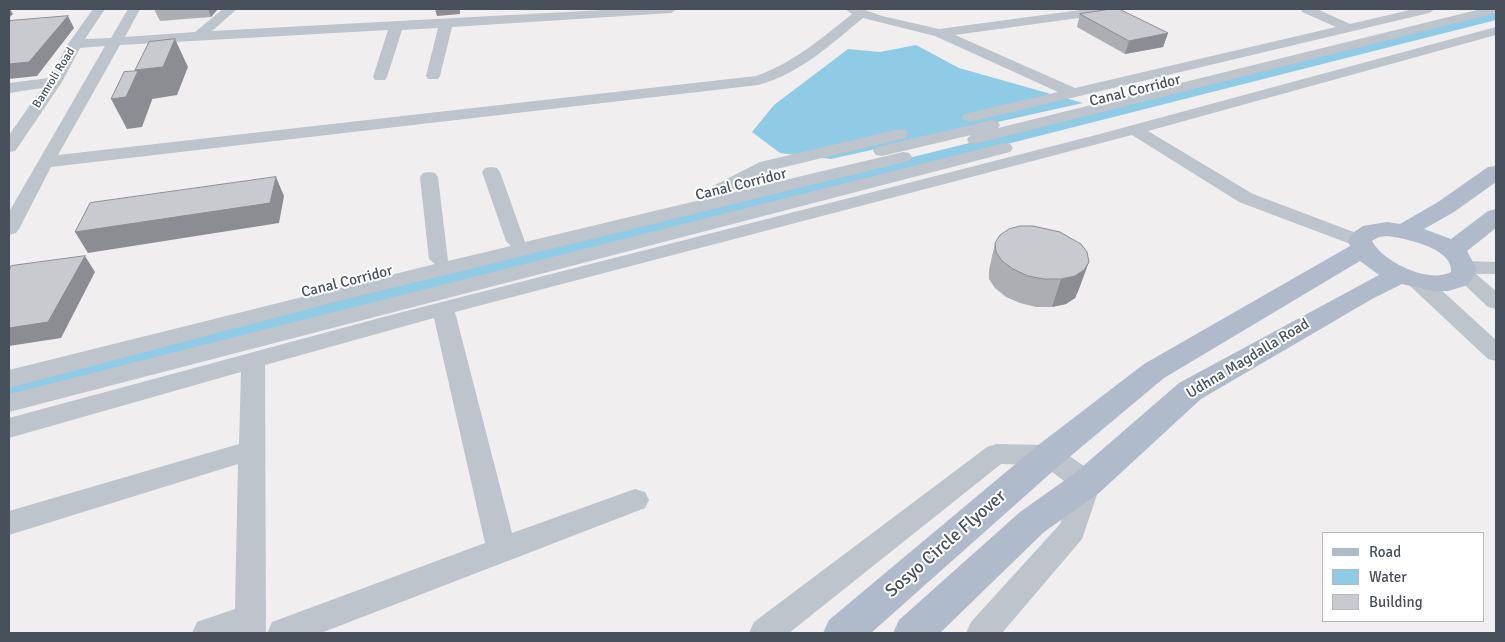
<!DOCTYPE html>
<html>
<head>
<meta charset="utf-8">
<style>
	body { margin:0 }
	#map { position:relative; width:1505px; height:642px; overflow:hidden; background:#f0eeee; font-family:Signika,sans-serif }
	canvas { display:block }
	.frame { position:absolute; inset:0; border:10px solid #474f5a; pointer-events:none }
	.legend { position:absolute; left:1322px; top:532px; width:162px; height:90px; box-sizing:border-box; background:#fff; border:1px solid #b5b9bd; margin:0; padding:6px 9px; list-style:none; font-size:15px; color:#474f5a }
	.legend li { display:flex; align-items:center; gap:10px; height:25px }
	.legend b { width:25px; border:1px solid #b5b9bd }
</style>
</head>
<body>
<div id="map">
<canvas width="1505" height="642"></canvas>
<div class="frame"></div>
<ul class="legend">
<li><b style="height:6px;background:#afbbcb"></b>Road</li>
<li><b style="height:14px;background:#8fcbe5"></b>Water</li>
<li><b style="height:14px;background:#c8cad0"></b>Building</li>
</ul>
</div>
<script>
const context = document.querySelector('canvas').getContext('2d');
context.lineJoin = 'round';
function fill(path, color) { context.fillStyle = color; context.fill(path, 'evenodd'); }
function stroke(path, color, width, dash) { context.strokeStyle = color; context.lineWidth = width; context.lineCap = dash ? 'butt' : 'round'; context.setLineDash(dash || []); context.stroke(path); }
function label(font, color, halo, rows, align = 'center') {
  context.font = font + ' Signika,sans-serif'; context.lineWidth = 4; context.setLineDash([]); context.textBaseline = 'middle'; context.strokeStyle = halo; context.fillStyle = color; for (const [text, x, y, turn = 0] of rows) {
    context.save(); context.translate(x, y); context.rotate((+turn || 0) * Math.PI / 180); context.textAlign = isNaN(turn) ? turn : align; if (halo) context.strokeText(text, 0, 0); context.fillText(text, 0, 0); context.restore();
  }
}
const water = new Path2D(`
	M 916,45 L 959,68 L 1083,103 L 831,159 L 780,153 L 752,132 L 774,105 L 848,49 L 880,52 Z`);
const canal = new Path2D(`
	M 1496,12 L 1496,20 L 183,353 L 9,403 L 9,387 L 181,339 Z`);
const minor = new Path2D(`
	M 93,9 L 105,9 L 85,39 L 111,38 L 128,9 L 140,9 L 125,37 L 195,32 L 223,9 L 237,9 L 212,31 L 622,9 L 677,9 L 671,13 L 452,27 L 440,76 L 438,79 L 428,79 L 426,76 L 438,28 L 402,30 L 387,77 L 385,80 L 375,80 L 373,77 L 388,30 L 120,45 L 58,155 L 756,76 C 793,63 822,38 852,14 L 845,9 L 862,9 L 882,16 L 939,29 L 1088,9 L 1121,9 L 1120,12 L 1115,13 L 955,35 L 1075,88 L 1336,27 L 1302,12 L 1301,9 L 1317,9 L 1350,24 L 1414,9 L 1435,9 L 1429,13 L 970,122 L 964,120 L 962,117 L 964,114 L 1058,92 L 935,36 L 863,18 C 831,44 800,74 758,85 L 51,167 L 19,229 L 16,233 L 9,235 L 9,212 L 105,46 L 80,48 L 62,82 L 18,147 L 15,151 L 9,152 L 9,135 L 42,88 L 9,93 L 9,83 L 49,78 L 68,44 Z
	M 1481,9 L 1496,9 L 1496,13 L 975,144 L 969,143 L 967,139 L 971,135 L 882,156 L 876,155 L 873,151 L 876,147 L 992,120 L 998,122 L 1000,125 L 998,128 Z
	M 1496,27 L 1496,35 L 1148,131 L 1253,194 L 1367,237 L 1370,241 L 1367,245 L 1360,247 L 1353,245 L 1239,202 L 1132,135 L 455,312 L 512,533 L 635,489 L 645,492 L 649,500 L 645,508 L 321,633 L 267,633 L 272,622 L 485,543 L 434,318 L 265,365 L 266,633 L 192,633 L 197,622 L 235,609 L 238,464 L 9,535 L 9,511 L 239,444 L 241,372 L 9,438 L 9,418 L 387,316 L 1096,135 Z
	M 900,129 L 906,130 L 908,134 L 906,138 L 772,170 L 726,194 L 903,152 L 909,153 L 912,157 L 909,161 L 335,302 L 9,388 L 9,370 L 435,264 L 429,259 L 420,177 L 423,173 L 429,172 L 435,173 L 438,177 L 448,261 L 511,246 L 506,241 L 482,172 L 485,168 L 491,167 L 497,168 L 500,172 L 525,242 L 717,196 L 711,195 L 709,191 L 711,187 L 760,162 Z
	M 1004,143 L 1010,144 L 1013,148 L 1010,152 L 9,412 L 9,394 Z
	M 1465,261 L 1496,262 L 1496,274 L 1476,274 L 1496,291 L 1496,309 L 1488,307 L 1453,274 L 1458,263 Z
	M 1417,273 L 1425,275 L 1496,340 L 1496,361 L 1488,359 L 1409,285 L 1406,280 L 1409,275 Z
	M 996,444 L 1049,445 L 1058,448 L 1097,475 L 1101,483 L 1082,539 L 1002,633 L 966,633 L 971,622 L 1060,524 L 1072,487 L 1043,465 L 1001,464 L 789,633 L 749,633 L 754,622 L 987,447 Z`);
const major = new Path2D(`
	M 1496,166 L 1496,182 L 1454,212 L 1424,229 L 1451,239 L 1488,211 L 1496,209 L 1496,228 L 1467,251 L 1477,270 L 1468,285 L 1448,291 L 1434,291 L 1402,284 L 1372,299 L 1201,399 L 1099,493 L 1044,532 L 940,633 L 893,633 L 899,620 L 1020,512 L 1075,473 L 1179,383 L 1379,275 L 1360,261 L 1164,378 L 1061,464 L 871,633 L 823,633 L 829,620 L 1037,446 L 1144,364 L 1350,246 L 1348,241 L 1354,232 L 1363,226 L 1387,222 L 1400,224 L 1438,202 L 1488,167 ZM 1387,236 C 1404,238 1454,248 1451,272 C 1429,284 1383,262 1372,241 L 1379,237 Z`);
const wall = new Path2D(`
	M 154,9 L 218,9 L 211,17 L 160,21 Z
	M 1080,14 L 1168,33 L 1163,47 L 1125,54 L 1077,27 Z
	M 995,243 L 1079,289 L 1075,298 L 1066,304 L 1052,307 L 1036,307 L 1020,303 L 1006,297 L 995,288 L 989,279 L 989,270 Z`);
const shadedWall = new Path2D(`
	M 10,9 L 13,14 L 9,18 L 9,11 Z
	M 208,9 L 218,9 L 211,17 Z
	M 435,9 L 460,9 L 460,14 L 437,16 Z
	M 68,16 L 74,28 L 37,76 L 9,79 L 9,64 Z
	M 1168,33 L 1163,47 L 1125,54 L 1129,41 Z
	M 175,39 L 188,67 L 177,95 L 152,99 L 152,100 L 142,127 L 127,129 L 111,99 L 137,73 L 135,70 Z
	M 276,177 L 284,196 L 279,223 L 88,253 L 75,232 Z
	M 85,256 L 95,272 L 61,338 L 9,346 L 9,328 Z
	M 1089,262 L 1079,289 L 1075,298 L 1066,304 L 1052,307 L 1061,279 Z`);
const building = new Path2D(`
	M 1111,9 L 1119,9 L 1168,33 L 1129,41 L 1080,14 Z
	M 68,16 L 29,62 L 9,64 L 9,21 Z
	M 175,39 L 163,67 L 135,70 L 149,42 Z
	M 138,71 L 126,97 L 111,99 L 124,72 Z
	M 276,177 L 270,203 L 75,232 L 90,203 Z
	M 1020,226 L 1033,226 L 1060,232 L 1081,244 L 1087,252 L 1089,262 L 1084,270 L 1075,276 L 1061,279 L 1044,279 L 1028,276 L 1013,269 L 1002,261 L 996,252 L 995,243 L 1000,235 L 1009,229 Z
	M 85,256 L 48,322 L 9,328 L 9,270 L 11,266 Z`);
const farStreetnames = [
	["Bamroli Road",54,78,-58]
];
const streetNames = [
	["Canal Corridor",1135,91,-14],
	["Canal Corridor",741,185,-14],
	["Canal Corridor",347,282,-14],
	["Udhna Magdalla Road",1248,359,-31]
];
const nearStreetnames = [
	["Sosyo Circle Flyover",946,544,-41]
];
fill(water, '#8fcbe5');
fill(canal, '#8fcbe5');
fill(minor, '#bdc4cc');
fill(major, '#afbbcb');
fill(wall, '#acaeb3');
fill(shadedWall, '#8c8d92');
fill(building, '#c8cad0');
stroke(building, '#8c8d92', 1);
label('12px', '#474f5a', '#fff', farStreetnames);
label('15px', '#474f5a', '#fff', streetNames);
label('18px', '#474f5a', '#fff', nearStreetnames);
</script>
</body>
</html>
